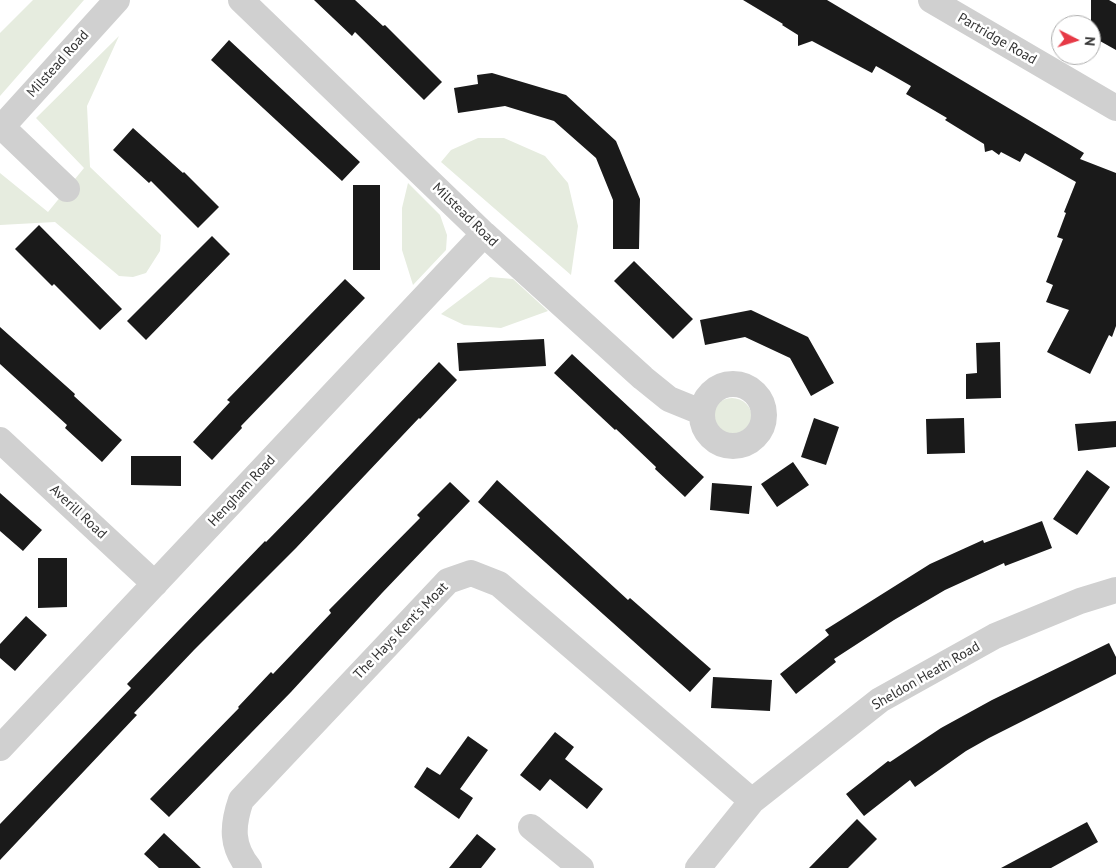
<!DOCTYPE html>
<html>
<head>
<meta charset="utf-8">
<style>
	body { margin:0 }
	#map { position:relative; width:1116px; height:868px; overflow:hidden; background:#fff; font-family:"PT Sans",sans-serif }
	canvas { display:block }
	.north { position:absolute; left:1051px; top:15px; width:50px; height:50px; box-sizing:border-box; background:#fff; border:1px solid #adadad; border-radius:50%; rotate:95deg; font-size:14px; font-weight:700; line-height:20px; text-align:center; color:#333 }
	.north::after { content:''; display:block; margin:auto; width:18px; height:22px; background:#e63946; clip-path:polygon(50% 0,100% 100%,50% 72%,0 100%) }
</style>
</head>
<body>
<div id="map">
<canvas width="1116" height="868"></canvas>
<div class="north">N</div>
</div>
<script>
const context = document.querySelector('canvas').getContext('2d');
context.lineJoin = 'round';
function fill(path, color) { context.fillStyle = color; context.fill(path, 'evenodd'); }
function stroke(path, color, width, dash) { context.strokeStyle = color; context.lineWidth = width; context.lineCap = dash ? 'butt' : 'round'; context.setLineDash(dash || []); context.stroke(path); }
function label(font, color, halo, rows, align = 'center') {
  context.font = font + ' "PT Sans",sans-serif'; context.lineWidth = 5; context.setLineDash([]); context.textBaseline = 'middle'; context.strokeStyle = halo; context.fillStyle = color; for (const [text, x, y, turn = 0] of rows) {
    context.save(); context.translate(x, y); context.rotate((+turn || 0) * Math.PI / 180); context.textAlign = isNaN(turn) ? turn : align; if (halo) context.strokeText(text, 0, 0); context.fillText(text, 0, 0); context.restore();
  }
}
const green = new Path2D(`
	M 33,0 L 84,0 L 0,96 L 0,33 Z
	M 119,36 L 87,106 L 90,167 L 161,235 L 160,251 L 146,273 L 133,277 L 119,276 L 55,222 L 0,225 L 0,173 L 48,212 L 84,168 L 36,118 Z
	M 478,138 L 504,138 L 545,156 L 568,183 L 578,226 L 571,275 L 441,162 L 451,150 Z
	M 408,183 L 440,215 L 447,235 L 446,250 L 413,285 L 402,250 L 402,208 Z
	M 490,277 L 513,279 L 548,311 L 501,328 L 464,325 L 441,314 Z
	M712 418a20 20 0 1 1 40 0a20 20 0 1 1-40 0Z`);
const building = new Path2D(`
	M 314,0 L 355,0 L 383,26 L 385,25 L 442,82 L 424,100 L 355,32 L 352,36 Z
	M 743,0 L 827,0 L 1084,153 L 1080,159 L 1116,173 L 1116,326 L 1112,337 L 1109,335 L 1090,374 L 1047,352 L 1069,310 L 1046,302 L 1053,285 L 1046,282 L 1063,239 L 1057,237 L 1066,213 L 1064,212 L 1076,182 L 1025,153 L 1020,162 L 1001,152 L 999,155 L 992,150 L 985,152 L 984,144 L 945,120 L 947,118 L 906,94 L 911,86 L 876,66 L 872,73 L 812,41 L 798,46 L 798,35 L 782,25 L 783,24 Z
	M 1091,0 L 1109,0 L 1116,4 L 1116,50 L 1091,36 Z
	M 229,40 L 360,162 L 342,181 L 211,60 Z
	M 492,73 L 566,95 L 616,141 L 640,199 L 639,249 L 613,249 L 613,200 L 596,158 L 554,121 L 505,106 L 458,113 L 454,88 L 478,84 L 477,75 Z
	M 133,128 L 183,173 L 184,172 L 219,207 L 198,228 L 151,181 L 149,183 L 113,150 Z
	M 353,185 L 380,185 L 380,270 L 353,270 Z
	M 39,225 L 122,309 L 100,330 L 54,284 L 52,286 L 15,249 Z
	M 212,236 L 230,254 L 146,340 L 127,321 Z
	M 634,261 L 693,319 L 673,339 L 614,281 Z
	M 345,279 L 365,298 L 241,426 L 242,428 L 212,460 L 193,442 L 230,402 L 227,400 Z
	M 751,310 L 808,337 L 834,383 L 811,396 L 790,358 L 745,337 L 705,345 L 700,320 Z
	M 0,327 L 75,394 L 74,396 L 122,440 L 102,462 L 65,428 L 67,425 L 0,364 Z
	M 544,339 L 546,366 L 459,371 L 457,343 Z
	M 1000,342 L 1001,398 L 966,399 L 966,374 L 977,373 L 976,343 Z
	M 572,354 L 704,477 L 685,497 L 655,469 L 656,467 L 616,429 L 615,430 L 554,373 Z
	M 439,362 L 457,380 L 420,419 L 419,418 L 296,548 L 194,650 L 134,713 L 137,715 L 0,860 L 0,824 L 131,688 L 127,684 L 265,541 L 266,542 L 311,496 Z
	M 814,418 L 839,427 L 826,465 L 801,457 Z
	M 964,418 L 965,453 L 927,454 L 926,419 Z
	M 1116,421 L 1116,447 L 1078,451 L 1075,424 Z
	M 131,456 L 181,456 L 181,486 L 131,485 Z
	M 793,462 L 809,485 L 777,507 L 761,484 Z
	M 1087,470 L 1110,487 L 1077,535 L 1053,519 Z
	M 497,480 L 628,600 L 630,598 L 711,669 L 690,692 L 478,502 Z
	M 450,482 L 470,501 L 382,593 L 291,692 L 169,817 L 150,799 L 239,708 L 238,707 L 271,672 L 273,674 L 331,613 L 329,610 L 420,518 L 417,515 Z
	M 712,483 L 752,486 L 749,514 L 710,510 Z
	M 0,493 L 42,530 L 23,551 L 0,531 Z
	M 1042,521 L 1052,548 L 1005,566 L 1004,563 L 945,590 L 894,620 L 834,659 L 836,662 L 796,694 L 780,674 L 829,635 L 825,630 L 930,564 L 983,540 L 984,543 Z
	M 38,558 L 67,558 L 67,607 L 38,608 Z
	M 26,616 L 47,635 L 15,671 L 0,658 L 0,644 Z
	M 1109,643 L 1116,657 L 1116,674 L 989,738 L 966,751 L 915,787 L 910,780 L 864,816 L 846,794 L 888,761 L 890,762 L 941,728 L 992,700 Z
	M 713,677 L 772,680 L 770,711 L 711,708 Z
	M 555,732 L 574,747 L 565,759 L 603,789 L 587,809 L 550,779 L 540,791 L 520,775 Z
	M 468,736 L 488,750 L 460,789 L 473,798 L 459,819 L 414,787 L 427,767 L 440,775 Z
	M 857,819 L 877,839 L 848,868 L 809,868 Z
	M 1087,822 L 1098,842 L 1051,868 L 1001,868 Z
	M 164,833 L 201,868 L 159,868 L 144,854 Z
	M 477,834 L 496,849 L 481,868 L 449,868 Z`);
const minor = new Path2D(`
	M 241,0 L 484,234 L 643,378 L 669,399 L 701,412
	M 931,0 L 1116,108
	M 2,127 L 67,189
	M 0,129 L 117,0
	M702 415a31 31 0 1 1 62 0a31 31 0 1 1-62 0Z
	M 0,440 L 155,584
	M 0,748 L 484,234
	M 531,827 L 581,868
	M 249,868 C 231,846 232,826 241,800 L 448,581 L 471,573 L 499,584 L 752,801
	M 698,868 L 752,801 L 880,700 L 995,636 L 1080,601 L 1116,590`);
const streetNames = [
	["Partridge Road",997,39,30],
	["Milstead Road",58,64,-48],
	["Milstead Road",465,215,44],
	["Hengham Road",242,491,-47],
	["Averill Road",78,512,43],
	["The Hays Kent's Moat",401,631,-46],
	["Sheldon Heath Road",926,676,-30]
];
fill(green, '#e6ecdf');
fill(building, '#1a1a1a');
stroke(minor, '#d0d0d0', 26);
label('14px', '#333', '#fff', streetNames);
</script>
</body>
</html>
